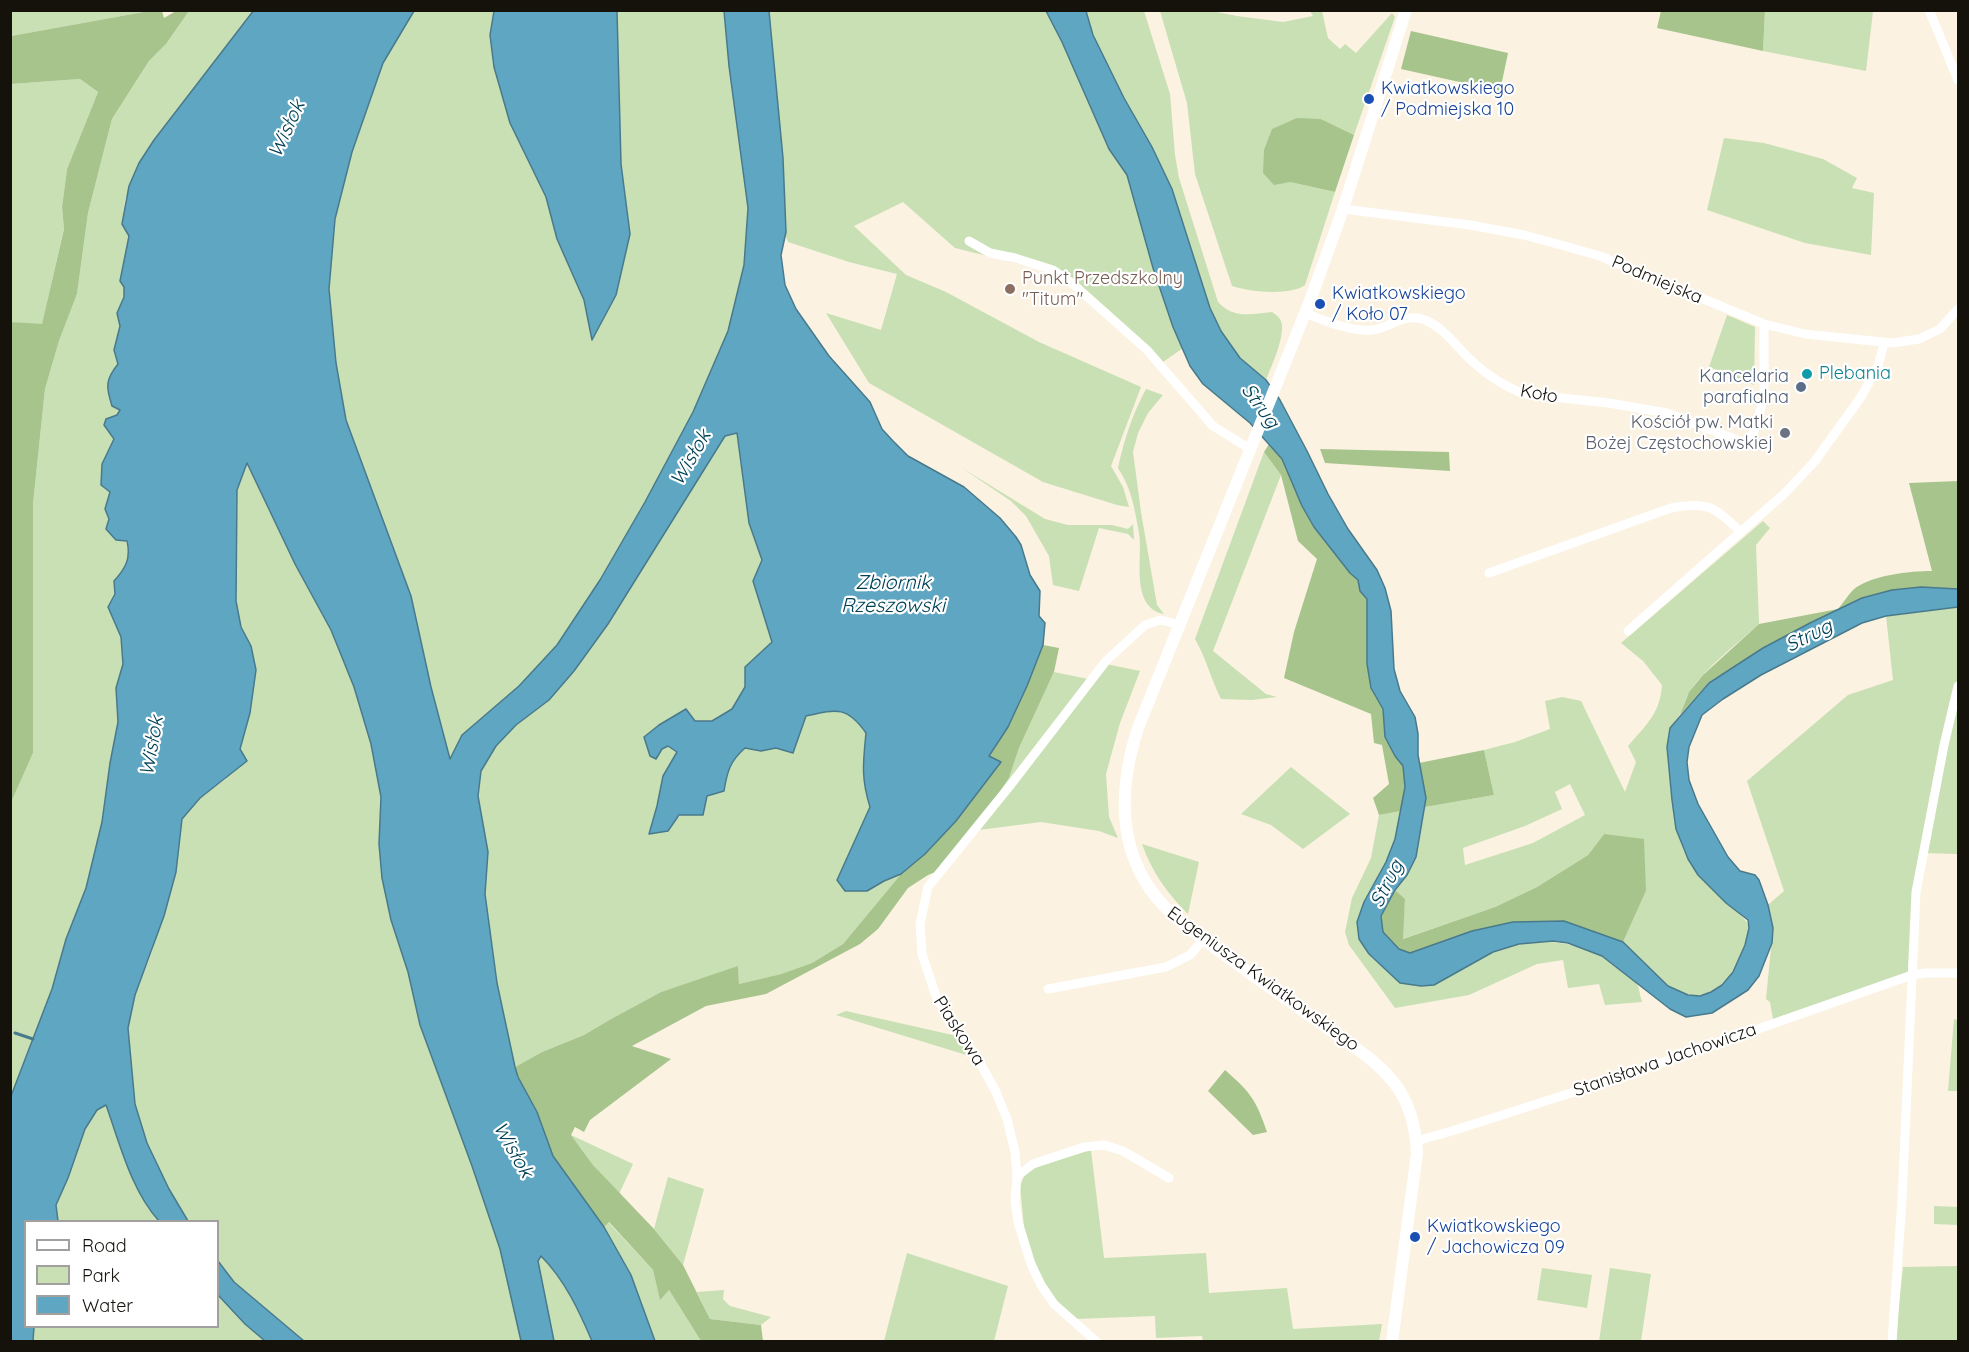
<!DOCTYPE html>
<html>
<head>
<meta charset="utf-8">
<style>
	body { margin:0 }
	#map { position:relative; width:1969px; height:1352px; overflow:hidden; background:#fbf2e1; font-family:Quicksand,sans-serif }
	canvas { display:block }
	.frame { position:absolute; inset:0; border:12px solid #15120c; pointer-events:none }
	.legend { position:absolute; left:24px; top:1220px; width:195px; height:108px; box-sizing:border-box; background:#fff; border:2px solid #a1a09e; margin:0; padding:8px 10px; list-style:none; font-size:18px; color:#15120c }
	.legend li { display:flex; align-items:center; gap:12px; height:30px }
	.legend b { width:30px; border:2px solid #a1a09e }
</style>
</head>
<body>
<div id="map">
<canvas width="1969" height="1352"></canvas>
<div class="frame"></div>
<ul class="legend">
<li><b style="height:8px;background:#fff"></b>Road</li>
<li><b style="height:16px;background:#c8e0b3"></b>Park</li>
<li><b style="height:16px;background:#5fa6c3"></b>Water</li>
</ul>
</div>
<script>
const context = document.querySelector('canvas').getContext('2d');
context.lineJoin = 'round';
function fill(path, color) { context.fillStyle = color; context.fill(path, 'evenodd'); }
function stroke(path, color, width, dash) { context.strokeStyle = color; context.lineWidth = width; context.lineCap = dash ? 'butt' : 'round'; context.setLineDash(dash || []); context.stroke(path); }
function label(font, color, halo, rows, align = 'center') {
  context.font = font + ' Quicksand,sans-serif'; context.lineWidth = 4.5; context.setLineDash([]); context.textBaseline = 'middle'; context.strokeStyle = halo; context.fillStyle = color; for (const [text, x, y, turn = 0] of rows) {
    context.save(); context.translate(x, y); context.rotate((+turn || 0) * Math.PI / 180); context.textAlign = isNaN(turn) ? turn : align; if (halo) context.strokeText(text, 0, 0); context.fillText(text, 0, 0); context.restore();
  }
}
const green = new Path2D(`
	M 11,11 L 149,11 L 11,36 Z
	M 189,11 L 254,11 L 154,140 L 139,163 L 125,200 L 122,224 L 129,236 L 120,281 L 124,287 L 124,297 L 117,313 L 120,326 L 114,350 L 118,364 L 112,371 L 120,409 L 117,415 L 106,419 L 108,431 L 114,439 L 102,464 L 101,485 L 110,492 L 105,509 C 124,537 141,551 114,581 L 115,594 L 108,607 L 121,637 L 123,664 L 116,688 L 118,722 L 110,763 L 102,822 L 86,888 L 66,939 L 52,989 L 11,1096 L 10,802 L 33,753 L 33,504 L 45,389 L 59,341 L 77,294 L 88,213 L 112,119 L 149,61 L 166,44 Z
	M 414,11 L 494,11 L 490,35 L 494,67 L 510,123 L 546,197 L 557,239 L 584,300 L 592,339 L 630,234 L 621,164 L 617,11 L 724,11 L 729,66 L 748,208 L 744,265 L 728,331 L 693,412 L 645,503 L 600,580 L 557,645 L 450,760 L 431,687 L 411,596 L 346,420 L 336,363 L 329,289 L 335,219 L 352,152 L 383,63 Z
	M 769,11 L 1046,11 L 1062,42 L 1109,149 L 1127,175 L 1153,268 L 1183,348 L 1163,362 C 1126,332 1077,283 1032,267 L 955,248 L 903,202 L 854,226 L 906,275 L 946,292 L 1039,342 L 1141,387 L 1111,466 L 1123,487 L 1129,507 L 1117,505 L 1043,482 L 869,383 L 826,313 L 881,330 L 897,274 L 849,262 L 788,242 L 786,237 Z
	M 1086,11 L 1144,11 L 1170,94 L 1175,155 L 1179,178 L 1218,302 C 1233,319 1252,314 1272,312 C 1275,314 1278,316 1280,319 C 1288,331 1271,367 1266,380 L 1240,358 L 1221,331 L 1210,308 L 1172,189 L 1152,147 L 1124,98 L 1093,35 Z
	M 1160,11 L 1212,11 L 1237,16 L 1283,22 L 1313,16 L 1310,11 L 1322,11 L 1328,38 L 1340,49 L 1345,44 L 1356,53 L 1392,13 L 1395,17 L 1354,135 L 1321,119 L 1290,182 L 1335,192 L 1305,285 C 1290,296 1250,292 1232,286 L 1195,174 L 1187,103 Z
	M 1765,11 L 1873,11 L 1866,71 L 1763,51 Z
	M 80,79 L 98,92 L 67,169 L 62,207 L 64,228 L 42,325 L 11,322 L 11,84 Z
	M 1724,138 L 1764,143 L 1823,159 L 1857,178 L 1852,188 L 1874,193 L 1871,255 L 1805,243 L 1707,210 Z
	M 1727,315 L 1755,327 L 1754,385 L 1709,367 Z
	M 1146,389 L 1163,395 L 1148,413 L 1138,433 L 1133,452 L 1141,512 L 1157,605 L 1164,614 C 1134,609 1140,568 1140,545 C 1140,534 1137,523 1135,512 C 1132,496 1127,482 1118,468 C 1124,440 1132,415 1146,389 Z
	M 737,433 L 749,523 L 762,560 L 753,581 L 772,642 L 746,667 L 745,687 L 732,709 L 712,721 L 695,721 L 685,709 L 655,759 L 662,749 L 668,746 L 678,752 L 663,776 L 657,806 L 649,833 L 667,831 C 683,810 699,798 724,791 C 727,772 730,761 745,748 C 774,753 795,743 806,716 C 837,709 847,706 866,733 C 863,762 861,779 870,807 L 843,866 L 866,891 L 884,881 L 901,874 L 843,944 L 812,963 L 781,974 L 739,984 L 738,967 L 661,992 L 611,1019 L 584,1035 L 542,1052 L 515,1067 L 497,983 L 485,894 L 488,852 L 478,796 L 481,771 L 496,746 L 516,725 L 725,436 Z
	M 1264,452 L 1281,475 L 1213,651 L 1266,694 L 1277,697 L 1252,700 L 1221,699 C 1211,679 1206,658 1195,639 Z
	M 247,462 L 295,564 L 331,630 L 354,687 L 371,744 L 381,797 L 379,844 L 382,878 L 391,920 L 408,972 L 420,1025 L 472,1166 L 500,1249 L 521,1341 L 304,1341 L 234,1282 L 218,1261 L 218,1222 L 188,1221 L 169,1189 L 147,1143 L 135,1104 L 128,1028 L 135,995 L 151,955 L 176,872 L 182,819 L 200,798 L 226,779 L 240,750 L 250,713 L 251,646 L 241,627 L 236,601 L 237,490 Z
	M 962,468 L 1045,519 L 1068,525 L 1112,525 L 1128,529 L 1133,524 L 1134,540 L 1128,534 L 1099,528 L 1079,591 L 1053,585 L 1049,556 L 1026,516 L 1011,501 Z
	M 1763,521 L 1770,528 L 1756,545 L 1759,624 C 1736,645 1708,665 1690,691 C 1685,698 1684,708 1679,716 C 1676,721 1671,725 1670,731 C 1669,741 1671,753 1671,763 C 1672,801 1673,846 1699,876 C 1707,887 1749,918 1749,927 C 1749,942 1738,966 1728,977 C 1689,1023 1652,971 1623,942 L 1646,891 L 1604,834 L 1588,855 L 1537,887 L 1495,907 L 1402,939 L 1405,900 L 1395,890 C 1418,861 1419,843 1425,807 L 1494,795 L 1484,750 L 1515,742 L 1550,729 L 1545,701 L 1562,697 L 1581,701 L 1625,792 L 1636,762 L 1628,746 C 1646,725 1660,714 1662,685 L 1643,661 L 1621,643 ZM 1570,784 L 1585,815 L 1533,843 L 1465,865 L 1463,848 L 1525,826 L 1562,809 L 1555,792 Z
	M 1958,607 L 1958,854 L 1922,853 L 1910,972 L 1773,1019 L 1770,1002 L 1766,999 L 1773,928 L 1768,905 L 1784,891 L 1747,781 L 1848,695 L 1893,680 L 1886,616 Z
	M 1106,664 L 1140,671 L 1120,723 L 1106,774 L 1109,817 L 1118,838 L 1099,831 L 1041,822 L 979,830 Z
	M 1054,672 L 1088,679 L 1001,790 L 1009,778 L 1019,748 Z
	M 1291,767 L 1350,814 L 1303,849 L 1271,825 L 1241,814 Z
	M 1401,811 L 1395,839 L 1386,862 L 1364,902 L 1368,954 C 1385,969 1398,985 1422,986 C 1436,987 1446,977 1458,970 C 1505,943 1542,932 1593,952 C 1602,955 1630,973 1635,980 C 1639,985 1640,996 1642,1002 L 1605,1005 L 1599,984 L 1568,988 L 1563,960 L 1537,964 L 1469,995 L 1395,1008 L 1349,945 L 1345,932 L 1352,898 L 1371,858 L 1379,815 Z
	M 1142,844 L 1199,862 L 1188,914 C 1167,893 1152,872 1142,844 Z
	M 846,1011 L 957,1036 L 973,1057 L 836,1015 Z
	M 1954,1019 L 1958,1020 L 1958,1091 L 1948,1091 Z
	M 106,1105 C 120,1144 131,1189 159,1221 L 58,1221 L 56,1205 L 68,1178 L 85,1129 L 97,1110 Z
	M 571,1135 L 633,1164 L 619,1194 L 593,1165 Z
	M 1091,1150 L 1104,1258 L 1206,1253 L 1209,1293 L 1287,1288 L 1293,1329 L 1382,1324 L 1379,1341 L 1203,1342 L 1202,1336 L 1156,1338 L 1155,1316 L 1075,1319 L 1054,1300 L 1034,1263 L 1024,1227 L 1020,1186 L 1025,1174 L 1030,1169 Z
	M 668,1177 L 704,1189 L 683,1265 L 654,1229 Z
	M 1934,1206 L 1958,1207 L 1958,1225 L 1934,1224 Z
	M 608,1222 L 653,1270 L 660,1299 L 669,1290 L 701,1341 L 655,1341 L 631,1275 L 604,1227 Z
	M 907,1253 L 1008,1286 L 994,1341 L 884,1341 Z
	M 541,1256 C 564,1281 579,1310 592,1341 L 554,1341 L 538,1261 Z
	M 1958,1266 L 1958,1341 L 1895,1342 L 1903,1267 Z
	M 1542,1268 L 1592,1275 L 1587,1308 L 1537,1300 Z
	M 1610,1268 L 1651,1274 L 1641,1341 L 1599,1341 Z
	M 724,1290 L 723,1299 L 730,1306 L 771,1317 L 761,1325 L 710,1319 L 697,1292 Z
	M 218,1295 L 265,1341 L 33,1342 L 34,1327 L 218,1326 Z`);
const forest = new Path2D(`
	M 149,11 L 162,11 L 164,18 L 176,11 L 189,11 L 166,44 L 149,61 L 112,119 L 88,213 L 77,294 L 59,341 L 45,389 L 33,504 L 33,753 L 11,802 L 11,322 L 42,324 L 64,229 L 62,207 L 67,169 L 98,92 L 80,79 L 11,84 L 11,36 Z
	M 1661,11 L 1765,11 L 1763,51 L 1657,28 Z
	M 1411,31 L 1508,53 L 1500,91 L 1401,69 Z
	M 1297,118 L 1321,119 L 1354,135 L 1335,192 L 1290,182 L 1274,185 L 1263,173 L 1264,150 L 1272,129 Z
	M 1269,444 L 1282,459 L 1302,506 L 1314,527 L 1350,573 L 1358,580 L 1360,591 L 1367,599 L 1367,664 L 1371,688 L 1383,709 L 1385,737 L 1395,756 L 1403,766 L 1405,787 L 1401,811 L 1379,815 L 1373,798 L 1389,784 L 1382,745 L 1374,743 L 1371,714 L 1284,678 L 1294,632 L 1317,559 L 1298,541 L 1281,475 L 1264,452 Z
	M 1320,449 L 1449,452 L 1450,471 L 1325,463 Z
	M 1958,481 L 1958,589 L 1921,587 L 1892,590 L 1862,598 L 1763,648 L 1709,682 L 1680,715 L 1689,692 L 1703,675 L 1759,624 L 1838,609 C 1843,603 1848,595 1853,590 C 1870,575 1910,571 1932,571 L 1909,483 Z
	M 1043,645 L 1059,648 L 1054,672 L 1019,748 L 1009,778 L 983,817 L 938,871 L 928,875 L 908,888 L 878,929 L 860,944 L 766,994 L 706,1006 L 632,1046 L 671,1059 L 590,1120 L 584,1132 L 575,1127 L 571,1135 L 593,1165 L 654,1229 L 683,1265 L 710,1319 L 761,1325 L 763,1341 L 701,1341 L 669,1290 L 660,1300 L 653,1270 L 609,1222 L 604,1227 L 553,1156 L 537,1112 L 518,1077 L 515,1067 L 542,1052 L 584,1035 L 611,1019 L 661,992 L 738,966 L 739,984 L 781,974 L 812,963 L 843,944 L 901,874 L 925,854 L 956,821 L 1001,762 L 989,757 L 1008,727 Z
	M 1484,750 L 1494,795 L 1425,807 L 1426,798 L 1419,763 Z
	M 1604,834 L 1644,839 L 1646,891 L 1623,942 L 1564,921 L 1513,922 L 1473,931 L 1410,953 L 1399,949 L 1383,932 L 1381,916 L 1395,890 L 1405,899 L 1403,939 L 1495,907 L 1537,887 L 1588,855 Z
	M 1225,1070 C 1250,1092 1256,1099 1267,1132 L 1253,1135 L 1208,1091 Z`);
const water = new Path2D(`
	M 254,10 L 414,11 L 383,63 L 352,152 L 335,219 L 329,289 L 336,363 L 346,420 L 411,596 L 431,687 L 450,759 L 462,735 L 519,686 L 557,645 L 600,580 L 645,502 L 693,412 L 728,331 L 744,265 L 748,208 L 729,66 L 724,11 L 769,11 L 783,158 L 786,232 L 781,255 L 785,285 L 796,309 L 829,356 L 870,402 L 882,429 L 893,441 L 908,456 L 964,487 L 1000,518 L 1016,537 L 1021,545 L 1030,575 L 1040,591 L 1039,616 L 1045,623 L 1043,645 L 1027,686 L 1008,727 L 989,756 L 1001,762 L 956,821 L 925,854 L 901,874 L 884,881 L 867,891 L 845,891 L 837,880 L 870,807 C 861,778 863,763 866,733 C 847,706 837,709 806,716 L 793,753 L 776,748 L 761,751 L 745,748 C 730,761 727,772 724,791 L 707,796 L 703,815 L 679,815 L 668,831 L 649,834 L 657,806 L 663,776 L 677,752 L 668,746 L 662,749 L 656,759 L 650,756 L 644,737 L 659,725 L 686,709 L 695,721 L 712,721 L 732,709 L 745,687 L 745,667 L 772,642 L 753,581 L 762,560 L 749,523 L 737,433 L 725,436 L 608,624 L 574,671 L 549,700 L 516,725 L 496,746 L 481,771 L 478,796 L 488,852 L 485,894 L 497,983 L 515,1067 L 518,1077 L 537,1112 L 553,1156 L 604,1227 L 631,1275 L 655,1341 L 592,1341 C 579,1311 565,1280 541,1256 L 538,1261 L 554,1341 L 521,1341 L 500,1249 L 472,1166 L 420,1025 L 408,972 L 391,920 L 382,878 L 379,844 L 381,797 L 371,744 L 354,687 L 331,630 L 295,564 L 247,463 L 237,490 L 236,601 L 241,627 L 251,646 L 256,670 L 250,713 L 240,749 L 247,761 L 200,798 L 182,819 L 176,872 L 164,916 L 135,995 L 128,1028 L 135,1104 L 147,1143 L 169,1189 L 188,1221 L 159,1221 C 131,1190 120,1144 106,1105 L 97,1110 L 85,1129 L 68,1178 L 56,1205 L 58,1221 L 26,1222 L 26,1326 L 34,1327 L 33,1341 L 11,1341 L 11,1096 L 52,989 L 66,939 L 86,888 L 102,822 L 110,763 L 118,722 L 116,688 L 123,664 L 121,637 L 108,607 L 115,594 L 114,581 C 126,568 131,558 127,541 L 116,540 L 106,529 L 109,519 L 105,509 L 110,492 L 101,485 L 102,464 L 114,439 L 104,425 L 106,419 L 117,415 L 120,410 L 112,406 C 106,387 105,380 118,364 L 114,350 L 120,326 L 117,313 L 124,297 L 124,287 L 120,281 L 129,236 L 122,224 L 129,186 L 139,163 L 154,140 Z
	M 494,11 L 617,11 L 621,164 L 630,234 L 616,295 L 592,340 L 584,300 L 557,239 L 546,197 L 510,123 L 494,67 L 490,35 Z
	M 1046,11 L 1086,11 L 1093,35 L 1124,98 L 1152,147 L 1172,189 L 1210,308 L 1221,331 L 1240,358 L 1266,380 L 1280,400 L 1307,451 L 1328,494 L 1348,529 L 1377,570 L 1385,588 L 1391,611 L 1394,669 L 1400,691 L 1415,717 L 1418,734 L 1418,755 L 1426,798 L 1416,857 L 1407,875 L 1395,890 L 1381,916 L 1383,932 L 1399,949 L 1410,953 L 1472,931 L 1513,922 L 1564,921 L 1623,942 L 1668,986 L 1688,995 L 1700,996 L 1711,992 L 1722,985 L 1733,972 L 1745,945 L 1749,928 L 1748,920 L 1726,903 L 1698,875 L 1688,859 L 1676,829 L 1672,800 L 1667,747 L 1670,728 L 1709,683 L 1763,648 L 1810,623 L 1862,598 L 1892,590 L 1921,587 L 1958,589 L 1958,607 L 1886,616 L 1862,623 L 1761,675 L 1723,699 L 1702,715 L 1689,747 L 1687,762 L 1689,780 L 1698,804 L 1728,857 L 1740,871 L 1755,875 L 1759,880 L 1768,905 L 1773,928 L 1772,943 L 1759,976 L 1748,990 L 1712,1013 L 1686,1017 L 1670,1009 L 1602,956 L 1568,943 L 1553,941 L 1519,944 L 1493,952 L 1434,985 L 1421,986 L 1400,983 L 1369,954 L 1359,939 L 1357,922 L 1364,902 L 1386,862 L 1395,839 L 1405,787 L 1403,766 L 1395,756 L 1385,737 L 1383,709 L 1371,688 L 1367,664 L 1367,599 L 1360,591 L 1358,580 L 1350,573 L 1314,527 L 1302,506 L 1282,459 L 1250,423 L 1203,384 L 1190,366 L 1173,327 L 1153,268 L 1127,175 L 1109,149 L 1062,42 Z
	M 218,1261 L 234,1282 L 304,1341 L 265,1341 L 245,1324 L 218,1295 Z`);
const stream = new Path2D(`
	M 15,1033 L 33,1039`);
const minor = new Path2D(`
	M 1929,10 L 1958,80
	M 1343,209 L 1470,225 L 1524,235 L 1561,245 L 1600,256 L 1764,324 L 1805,334 L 1892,343 L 1919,339 L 1940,329 L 1958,309
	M 969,241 L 990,253 L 1015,258 L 1053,270 L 1073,284 L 1147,350 L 1213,426 L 1250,449
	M 1305,313 C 1325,321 1351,332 1372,330 C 1391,328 1403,312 1425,320 C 1445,328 1458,349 1473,362 C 1488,376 1506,387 1524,394 L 1609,403 L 1667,413 L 1742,442 L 1746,442 L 1753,434 L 1764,398 L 1764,324
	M 1489,573 L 1671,508 C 1708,501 1714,507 1740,531
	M 1628,631 L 1785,493 L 1815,461 L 1861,397 L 1878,366 L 1884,343
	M 1048,989 L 1166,967 L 1190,955 L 1204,939
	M 1416,1141 L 1452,1131 L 1624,1076 L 1912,975 L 1926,973 L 1958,973
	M 1017,1176 L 1033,1164 L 1084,1147 L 1104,1145 L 1123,1151 L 1169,1178
	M 1097,1342 L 1054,1304 L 1041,1285 L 1031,1264 L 1018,1222 L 1015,1200 L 1017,1176 L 1015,1152 L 1007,1119 L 995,1090 L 979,1061 L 937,999 L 922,954 L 920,924 L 928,887 L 1009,787 L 1106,661 L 1145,625 L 1161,620 L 1180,625
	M 1892,1342 L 1902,1200 L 1916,892 L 1944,745 L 1958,686`);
const tertiary = new Path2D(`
	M 1392,1342 L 1417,1153 C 1414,1085 1380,1065 1329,1029 C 1293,1004 1257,979 1222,953 C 1202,938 1182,925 1165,907 C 1116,856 1118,790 1138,728 L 1310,301 L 1343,209 L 1406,10`);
const markers = [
	[1369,99,6,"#1a4fb4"],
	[1010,289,6,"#8d6e63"],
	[1320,304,6,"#1a4fb4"],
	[1807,374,6,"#0f9aa8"],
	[1801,387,6,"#5c6f8a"],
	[1785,433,6,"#6b7280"],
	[1415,1237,6,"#1a4fb4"]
];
const transitNames = [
	["Kwiatkowskiego",1381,89],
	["/ Podmiejska 10",1381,110],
	["Kwiatkowskiego",1332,294],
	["/ Koło 07",1332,315],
	["Kwiatkowskiego",1427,1227],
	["/ Jachowicza 09",1427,1248]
];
const educationNames = [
	["Punkt Przedszkolny",1022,279],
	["\"Titum\"",1022,300]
];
const streetNames = [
	["Podmiejska",1657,280,23],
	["Koło",1539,394,10],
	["Eugeniusza Kwiatkowskiego",1263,979,36],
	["Piaskowa",959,1031,57],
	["Stanisława Jachowicza",1665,1060,-19]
];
const cultureNames = [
	["Plebania",1819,374]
];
const serviceNames = [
	["Kancelaria",1789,377],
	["parafialna",1789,398]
];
const worshipNames = [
	["Kościół pw. Matki",1773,423],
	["Bożej Częstochowskiej",1773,444]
];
const waterNames = [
	["Wisłok",287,129,-65],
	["Strug",1260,406,54],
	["Wisłok",691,458,-60],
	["Zbiornik",893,583],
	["Rzeszowski",893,606],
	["Strug",1809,636,-26],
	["Wisłok",152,746,-80],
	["Strug",1387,884,-63],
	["Wisłok",513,1150,60]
];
fill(green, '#c8e0b3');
fill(forest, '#a7c48c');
fill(water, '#5fa6c3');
stroke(water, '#497a8c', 1.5);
stroke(stream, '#497a8c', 3);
stroke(minor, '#fff', 9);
stroke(tertiary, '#fff', 12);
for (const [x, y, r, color] of markers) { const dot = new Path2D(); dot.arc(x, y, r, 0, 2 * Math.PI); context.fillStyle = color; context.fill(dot); stroke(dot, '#fff', 2); }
label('18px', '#164399', '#fff', transitNames, 'left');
label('18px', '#785e54', '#fff', educationNames, 'left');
label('18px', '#15120c', '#fff', streetNames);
label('18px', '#0d838f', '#fff', cultureNames, 'left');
label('18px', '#4e5e75', '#fff', serviceNames, 'right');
label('18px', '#5b616d', '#fff', worshipNames, 'right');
label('italic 20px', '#004155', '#fff', waterNames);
</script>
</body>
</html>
